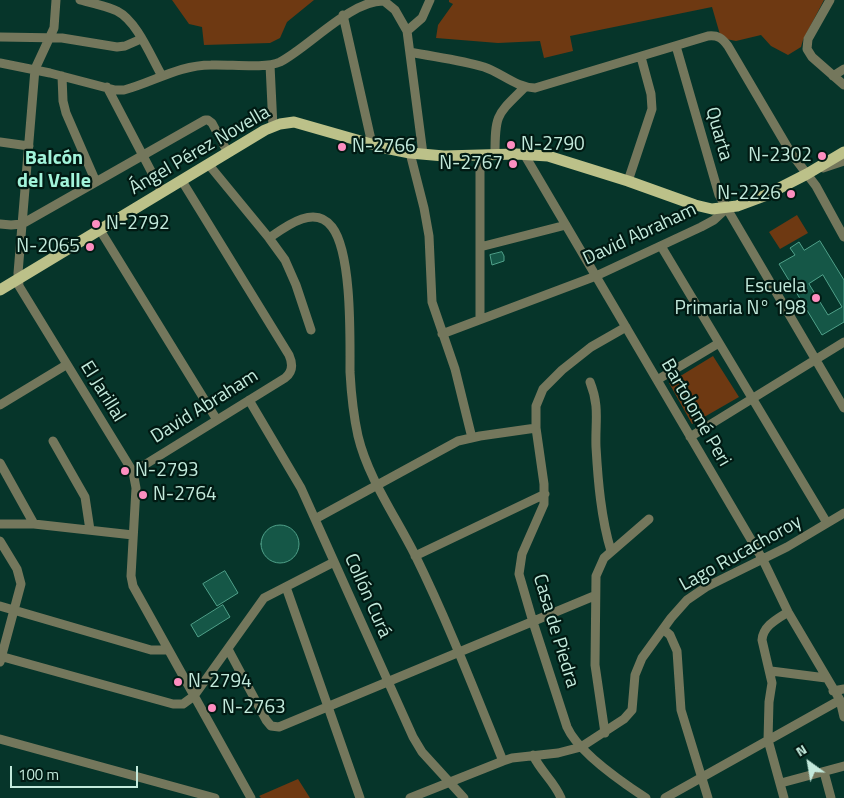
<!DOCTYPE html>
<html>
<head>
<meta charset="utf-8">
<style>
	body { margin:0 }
	#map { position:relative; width:844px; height:798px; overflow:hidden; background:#06352a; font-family:"Titillium Web",sans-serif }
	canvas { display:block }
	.north { position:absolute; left:784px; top:738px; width:50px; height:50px; -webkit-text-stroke:4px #011a13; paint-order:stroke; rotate:328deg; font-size:14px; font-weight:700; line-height:20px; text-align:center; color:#c3eadc }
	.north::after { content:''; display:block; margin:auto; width:18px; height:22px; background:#c3eadc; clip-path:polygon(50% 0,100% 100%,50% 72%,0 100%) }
	.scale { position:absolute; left:10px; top:766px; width:128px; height:22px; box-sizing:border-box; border:2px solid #c3eadc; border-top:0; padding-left:6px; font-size:15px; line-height:18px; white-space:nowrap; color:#c3eadc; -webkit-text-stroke:4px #011a13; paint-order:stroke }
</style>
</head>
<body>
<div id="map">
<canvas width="844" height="798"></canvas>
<div class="north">N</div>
<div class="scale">100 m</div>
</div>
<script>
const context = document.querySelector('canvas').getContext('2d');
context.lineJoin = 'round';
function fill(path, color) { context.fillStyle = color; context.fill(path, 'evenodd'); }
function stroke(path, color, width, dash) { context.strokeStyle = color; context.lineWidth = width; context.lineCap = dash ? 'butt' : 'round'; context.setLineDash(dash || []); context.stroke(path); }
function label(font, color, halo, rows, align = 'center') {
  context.font = font + ' "Titillium Web",sans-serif'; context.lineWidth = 4.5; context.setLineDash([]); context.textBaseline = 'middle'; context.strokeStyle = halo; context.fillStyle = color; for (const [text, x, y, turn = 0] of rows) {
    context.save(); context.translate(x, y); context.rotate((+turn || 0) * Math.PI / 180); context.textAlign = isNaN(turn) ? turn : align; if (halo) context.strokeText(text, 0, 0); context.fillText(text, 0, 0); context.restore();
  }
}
const green = new Path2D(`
	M 172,0 L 314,0 L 287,22 L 280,38 L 270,43 L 204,45 L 202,27 L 189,24 Z
	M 449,0 L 824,0 L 803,40 L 801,47 L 788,55 L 771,46 L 761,35 L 736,41 L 721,38 L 712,7 L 570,36 L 573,51 L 544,58 L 540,41 L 498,43 L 436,38 L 438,25 L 453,4 L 449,2 Z
	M 797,215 L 808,233 L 780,249 L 769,232 Z
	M 713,356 L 739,397 L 692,424 L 669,383 Z
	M 298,779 L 310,798 L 261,798 L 259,796 Z`);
const building = new Path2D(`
	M 820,241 L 844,280 L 844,322 L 822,335 L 779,264 L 795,255 L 790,248 L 799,242 L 804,250 ZM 823,275 L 842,307 L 828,315 L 809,284 Z
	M 502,252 L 504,256 L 504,261 L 492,265 L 490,255 Z
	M261 544a19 19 0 1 1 38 0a19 19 0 1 1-38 0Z
	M 225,571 L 238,593 L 217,606 L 203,584 Z
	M 223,605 L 230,617 L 198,637 L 191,625 Z`);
const minor = new Path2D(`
	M 56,0 L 54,28 L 35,69 L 18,273 L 19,286 L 133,472 L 136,488 L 131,576 L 133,586 L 251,798
	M 80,0 C 92,3 106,6 117,11 C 137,21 151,57 162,76
	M 830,0 L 808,39 L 807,49 L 812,57 L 844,85
	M 343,15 L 372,144
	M 407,31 L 422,18 L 430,0
	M 0,37 L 62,38 L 117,47 L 125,46 L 141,39
	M 676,46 L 719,195 L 844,408
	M 410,52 C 435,57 461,60 484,67 C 502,73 515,87 535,88 L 708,36 C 718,35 722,38 728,46 L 791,153 L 816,186 L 844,237
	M 0,63 L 50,73 L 115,90 L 124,90 C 154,82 179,65 211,65 C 229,64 265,69 280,62 C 309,47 351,0 384,1 L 395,10 L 407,31 L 423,154
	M 270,65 L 273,127
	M 62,76 L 63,101 L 66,113 L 96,182
	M 833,76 L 844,69
	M 107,87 L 162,192
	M 0,142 L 29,146
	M 410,153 L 424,208 L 429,236 L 432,302 L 455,369 L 472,438
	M 495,154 C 495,113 497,115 525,87
	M 524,154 L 763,560 L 788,612 L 840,700 L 844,717
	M 209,165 L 269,238 L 285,260 L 296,285 L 311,330
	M 823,168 L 844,161
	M 628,181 L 652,109 L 651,94 L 641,57
	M 0,224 L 11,225 L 22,224 L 205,120 L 208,120 L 212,123 L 228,153
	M 100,230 L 217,420
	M 269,238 C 286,226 315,204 332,227 C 352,253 350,337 350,372 C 351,390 354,418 358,436 C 368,478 396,517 415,555 C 448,622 475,692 503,761
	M 661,246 L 827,523
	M 480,247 L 566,225
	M 480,319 L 480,155
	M 626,327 L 591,347 L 562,370 L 543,389 L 536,406 L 536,428 L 544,484 L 544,504 L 522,554 L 519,574 L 533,622 L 567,727 C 578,752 623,783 646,798
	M 442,334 L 596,276 L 701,227 L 714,220 L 727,208
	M 657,380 L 719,343
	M 590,382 C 600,407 595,422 596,447 C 598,481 601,518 611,551
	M 249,400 L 301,488 L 413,737 L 422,752 L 464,798
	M 0,405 L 66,365
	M 690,437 L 844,342
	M 53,441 L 85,497 L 90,530
	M 0,463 L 34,524
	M 133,472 L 285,378 C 293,372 293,364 289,355 L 182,181
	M 315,519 L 458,441 L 480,436 L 536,428
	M 0,524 L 34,524 L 133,535
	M 0,541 L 17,569 L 21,584 L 0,662
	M 415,556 L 545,494
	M 286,587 L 360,798
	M 0,606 L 151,650 L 168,650
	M 663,629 L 670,635 L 677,651 L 681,710 L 708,798
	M 228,649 L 266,720 L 271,726 L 279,727 L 594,596
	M 0,656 L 173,704 L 183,704 L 194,696 L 264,598 L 334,562
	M 771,671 L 826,678
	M 833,691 L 844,689
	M 605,733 L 595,665 L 596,576 L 604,558 L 649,519
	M 0,739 L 215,798
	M 533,755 C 541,772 554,781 561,798
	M 824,772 L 831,798
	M 781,783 L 844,766
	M 410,798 L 503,761 L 512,758 L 558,753 L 581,747 L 624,719 L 632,710 L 635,675 L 642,658 L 671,618 L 687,600 L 706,587 L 787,547 L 844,513
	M 665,798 L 840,700
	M 784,798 L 768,740 L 769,702 L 772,683 L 762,640 C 763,626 777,619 788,612`);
const major = new Path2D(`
	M 0,290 L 265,130 L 280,124 L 294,122 L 385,148 L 410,153 L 444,156 L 516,154 L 548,156 L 628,181 L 695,205 L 712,209 L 737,206 L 764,196 L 807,174 L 844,152`);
const markers = [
	[511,145,5,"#fd8ec0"],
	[342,147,5,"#fd8ec0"],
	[822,156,5,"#fd8ec0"],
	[513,164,5,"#fd8ec0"],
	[791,194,5,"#fd8ec0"],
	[96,224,5,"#fd8ec0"],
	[90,247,5,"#fd8ec0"],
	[816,298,5,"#fd8ec0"],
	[125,471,5,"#fd8ec0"],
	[143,495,5,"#fd8ec0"],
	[178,682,5,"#fd8ec0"],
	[212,708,5,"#fd8ec0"]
];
const streetNames = [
	["Quarta",718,134,74],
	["Ángel Pérez Novella",200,151,-30],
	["David Abraham",640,235,-25],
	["El Jarillal",102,392,58],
	["David Abraham",205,407,-32],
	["Bartolomé Peri",695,413,60],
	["Lago Rucachoroy",741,554,-29],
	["Collón Curá",367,596,66],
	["Casa de Piedra",555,631,73]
];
const poiNames = [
	["N-2790",521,145],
	["N-2766",352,147],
	["N-2302",812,156,"right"],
	["N-2767",503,164,"right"],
	["N-2226",781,194,"right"],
	["N-2792",106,224],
	["N-2065",80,247,"right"],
	["Escuela",806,287,"right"],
	["Primaria N° 198",806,309,"right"],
	["N-2793",135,471],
	["N-2764",153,495],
	["N-2794",188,682],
	["N-2763",222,708]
];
const neighbourhoodNames = [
	["Balcón",54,159],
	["del Valle",54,182]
];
fill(green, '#6e3912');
fill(building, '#155747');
stroke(building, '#50a18a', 1);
stroke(minor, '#74775c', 9);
stroke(major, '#bcc189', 11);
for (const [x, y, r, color] of markers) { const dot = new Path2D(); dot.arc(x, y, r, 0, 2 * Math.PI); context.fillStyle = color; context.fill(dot); stroke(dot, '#011a13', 2); }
label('19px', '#c3eadc', '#011a13', streetNames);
label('19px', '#c3eadc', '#011a13', poiNames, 'left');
label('bold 20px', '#a2f4da', '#011a13', neighbourhoodNames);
</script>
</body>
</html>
